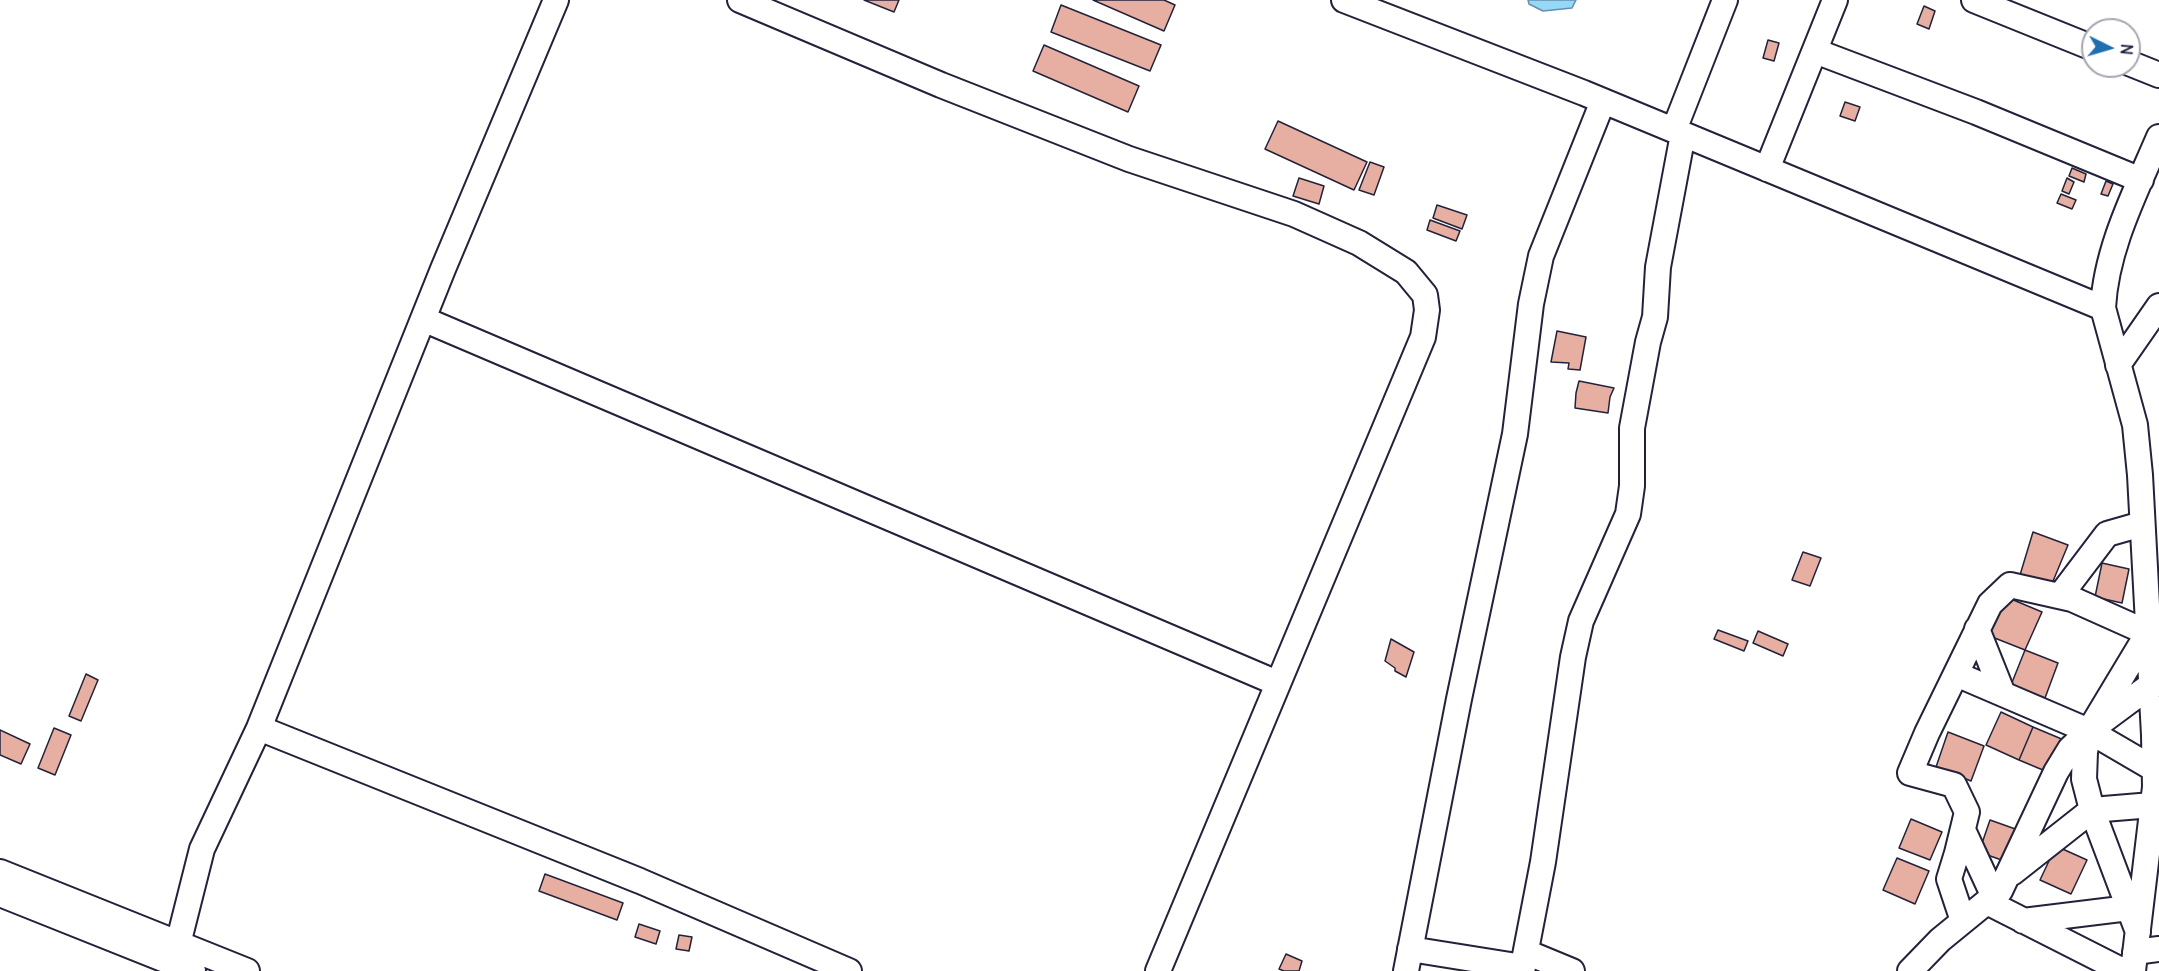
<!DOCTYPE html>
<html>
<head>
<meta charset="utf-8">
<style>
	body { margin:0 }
	#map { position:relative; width:2159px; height:971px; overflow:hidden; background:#fff; font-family:Delius,sans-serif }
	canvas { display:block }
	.north { position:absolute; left:2081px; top:18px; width:60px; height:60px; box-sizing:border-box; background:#fff; border:2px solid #a7a7b1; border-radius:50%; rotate:95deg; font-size:16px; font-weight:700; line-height:24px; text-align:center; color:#22223b }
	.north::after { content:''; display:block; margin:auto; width:21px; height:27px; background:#1f6fb2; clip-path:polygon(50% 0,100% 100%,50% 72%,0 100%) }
</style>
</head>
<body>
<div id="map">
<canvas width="2159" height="971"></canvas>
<div class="north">N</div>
</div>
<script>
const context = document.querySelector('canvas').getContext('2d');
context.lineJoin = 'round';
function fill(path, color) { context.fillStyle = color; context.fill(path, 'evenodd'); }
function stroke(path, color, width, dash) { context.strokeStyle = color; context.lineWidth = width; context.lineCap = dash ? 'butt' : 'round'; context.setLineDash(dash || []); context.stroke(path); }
const water = new Path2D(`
	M 1528,0 L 1576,0 L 1572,8 L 1543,11 L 1529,4 Z`);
const building = new Path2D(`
	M 864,0 L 899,0 L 894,12 Z
	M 1093,0 L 1164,0 L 1175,5 L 1164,31 Z
	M 1061,5 L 1161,45 L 1150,71 L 1051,32 Z
	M 1924,6 L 1935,11 L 1929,29 L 1917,24 Z
	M 1768,40 L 1779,43 L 1774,61 L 1763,58 Z
	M 1044,45 L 1139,86 L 1128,112 L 1033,71 Z
	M 1845,102 L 1860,107 L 1855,121 L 1840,116 Z
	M 1278,121 L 1367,162 L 1354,190 L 1265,149 Z
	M 1370,162 L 1384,167 L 1374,195 L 1359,190 Z
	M 2072,168 L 2086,174 L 2084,182 L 2069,176 Z
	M 1299,178 L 1324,186 L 1319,204 L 1293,196 Z
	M 2067,178 L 2074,182 L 2069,194 L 2062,191 Z
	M 2106,181 L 2113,184 L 2108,196 L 2101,194 Z
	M 2061,194 L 2076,200 L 2072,209 L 2057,203 Z
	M 1437,205 L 1467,215 L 1462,229 L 1433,218 Z
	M 1430,220 L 1460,231 L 1456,241 L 1427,230 Z
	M 1557,331 L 1586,337 L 1580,370 L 1568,369 L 1569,363 L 1551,362 Z
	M 1579,381 L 1614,388 L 1610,397 L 1608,413 L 1575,408 L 1576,393 Z
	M 2033,532 L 2068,545 L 2051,586 L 2020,575 Z
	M 1803,552 L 1821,558 L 1810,586 L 1792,580 Z
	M 2102,563 L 2129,569 L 2122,603 L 2095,597 Z
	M 2004,596 L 2042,612 L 2025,650 L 1987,635 Z
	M 1718,630 L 1748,641 L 1744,651 L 1714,639 Z
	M 1758,631 L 1788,644 L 1783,656 L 1753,643 Z
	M 1391,639 L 1414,652 L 1406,677 L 1395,671 L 1395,668 L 1385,661 Z
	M 2025,650 L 2058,663 L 2045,698 L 2011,685 Z
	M 86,674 L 98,680 L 81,721 L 69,716 Z
	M 2001,712 L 2033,727 L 2019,760 L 1986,745 Z
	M 2033,727 L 2064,740 L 2050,773 L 2019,760 Z
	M 54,728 L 71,735 L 55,775 L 38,768 Z
	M 0,730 L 30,744 L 21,764 L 0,755 Z
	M 1948,732 L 1984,746 L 1971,781 L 1936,767 Z
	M 1911,819 L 1942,832 L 1930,860 L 1899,848 Z
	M 1990,820 L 2021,831 L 2010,863 L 1979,852 Z
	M 2056,846 L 2087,860 L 2071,894 L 2040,880 Z
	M 1897,858 L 1929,871 L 1915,904 L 1883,890 Z
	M 545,874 L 623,903 L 617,920 L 539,891 Z
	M 639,924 L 660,931 L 656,944 L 635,937 Z
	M 679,935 L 692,937 L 689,951 L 676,949 Z
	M 1286,954 L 1302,961 L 1299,971 L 1284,971 L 1279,969 Z`);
const minor = new Path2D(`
	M 740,0 L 941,85 L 1129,159 L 1294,214 L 1359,243 L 1406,272 L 1425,295 L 1427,310 L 1423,337 L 1158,971
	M 1344,0 L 1584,93 L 2103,308
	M 1974,0 L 2093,48
	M 1815,51 L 1976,112 L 2141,180
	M 2129,63 L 2159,75
	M 1674,130 L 1725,0
	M 1767,169 L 1835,0
	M 423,319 L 1277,683
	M 2118,365 L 2159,306
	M 2060,596 L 2107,534 L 2142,524
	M 1977,629 L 2003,694
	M 1956,674 L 2089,731 L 2154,769
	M 259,728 L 640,881 L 849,971
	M 1963,830 L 1994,897
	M 0,872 L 247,971
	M 2012,873 L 2092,810 L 2152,805
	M 0,894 L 193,971
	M 1987,902 L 2123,971
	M 1963,921 L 1949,879 L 1957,853 L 1967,812 L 1954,785 L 1910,773 L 1927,733 L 1990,604 L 2010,585 L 2072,599 L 2148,633 L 2089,731 L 2085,752 L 2084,779 L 2092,810 L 2138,932
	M 2023,921 L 2129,908
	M 178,944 L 202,849 L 259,728 L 443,269 L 556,0
	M 1410,949 L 1523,967
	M 1526,952 L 1572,971
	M 2135,952 L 2159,949
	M 1406,971 L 1459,699 L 1515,434 L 1531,304 L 1541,256 L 1603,101
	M 1522,971 L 1543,862 L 1573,657 L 1581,621 L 1628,514 L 1632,486 L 1632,428 L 1648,342 L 1655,317 L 1658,267 L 1683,134
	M 1910,971 L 1940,940 L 2000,891 L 2056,772 L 2070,749 L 2089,731 L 2151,685 L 2159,684
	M 2133,971 L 2155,787 L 2154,735 L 2140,475 L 2135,425 L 2103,308 C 2106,248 2136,191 2159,137`);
fill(water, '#95d8f7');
stroke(water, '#678fac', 1.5);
fill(building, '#e7afa1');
stroke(building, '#22223b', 1.5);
stroke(minor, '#22223b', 28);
stroke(minor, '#fff', 24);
</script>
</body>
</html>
